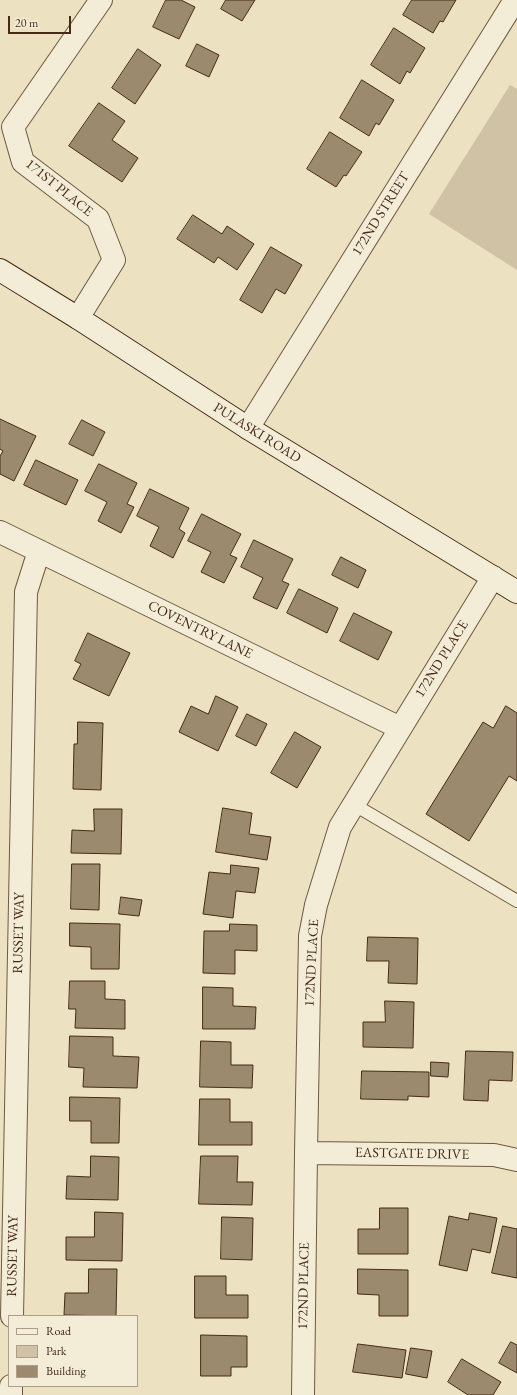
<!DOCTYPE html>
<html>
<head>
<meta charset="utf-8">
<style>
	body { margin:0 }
	#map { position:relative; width:517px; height:1395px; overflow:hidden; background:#ece2c2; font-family:"EB Garamond",serif }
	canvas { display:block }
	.legend { position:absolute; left:8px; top:1315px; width:130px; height:72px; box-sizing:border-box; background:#f3ecd7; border:1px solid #ae9e89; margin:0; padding:5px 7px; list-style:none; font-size:12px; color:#462a15 }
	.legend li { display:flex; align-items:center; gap:8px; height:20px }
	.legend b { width:20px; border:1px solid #ae9e89 }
	.scale { position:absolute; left:8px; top:16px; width:63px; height:18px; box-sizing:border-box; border:2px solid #462a15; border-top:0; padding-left:5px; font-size:12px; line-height:14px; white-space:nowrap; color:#462a15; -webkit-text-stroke:3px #f3ecd7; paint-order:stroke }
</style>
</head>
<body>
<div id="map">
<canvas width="517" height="1395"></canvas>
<ul class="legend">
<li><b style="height:5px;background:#f3ecd7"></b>Road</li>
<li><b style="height:11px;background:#d0c3a5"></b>Park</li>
<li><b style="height:11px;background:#9c8a6f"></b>Building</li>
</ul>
<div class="scale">20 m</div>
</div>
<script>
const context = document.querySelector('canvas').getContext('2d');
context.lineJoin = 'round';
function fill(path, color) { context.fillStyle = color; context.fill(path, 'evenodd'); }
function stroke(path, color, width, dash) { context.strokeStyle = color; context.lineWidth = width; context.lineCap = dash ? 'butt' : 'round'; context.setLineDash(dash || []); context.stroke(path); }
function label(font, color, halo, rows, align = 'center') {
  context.font = font + ' "EB Garamond",serif'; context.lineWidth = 3; context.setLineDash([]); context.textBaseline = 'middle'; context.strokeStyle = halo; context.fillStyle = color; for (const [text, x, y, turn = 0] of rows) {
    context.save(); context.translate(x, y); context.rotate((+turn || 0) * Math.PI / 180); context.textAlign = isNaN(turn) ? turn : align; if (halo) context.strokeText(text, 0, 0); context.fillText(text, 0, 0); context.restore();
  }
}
const green = new Path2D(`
	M 510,85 L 517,89 L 517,270 L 429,214 Z`);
const building = new Path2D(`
	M 166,0 L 181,0 L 195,7 L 179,39 L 153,27 Z
	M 226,0 L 255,0 L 242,21 L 221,9 Z
	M 412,0 L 456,0 L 443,22 L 440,21 L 433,33 L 403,15 Z
	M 394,28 L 425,48 L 410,73 L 407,71 L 400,84 L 371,65 Z
	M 197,44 L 219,55 L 209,77 L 186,66 Z
	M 138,49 L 161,65 L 135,104 L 112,88 Z
	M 362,80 L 394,100 L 379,125 L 376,123 L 369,136 L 340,118 Z
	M 99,103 L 125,121 L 112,140 L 138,158 L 122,182 L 69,146 Z
	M 330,132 L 362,152 L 346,176 L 344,175 L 336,187 L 307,169 Z
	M 193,215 L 222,234 L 227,226 L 254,244 L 237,270 L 218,257 L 214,263 L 177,239 Z
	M 271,247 L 302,265 L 285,294 L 276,289 L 262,313 L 240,300 Z
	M 0,419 L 36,436 L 14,481 L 0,474 L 0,456 L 3,451 L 0,449 Z
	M 82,420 L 105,432 L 93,456 L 69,444 Z
	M 36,460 L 78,480 L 66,505 L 24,485 Z
	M 99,464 L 137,483 L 127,504 L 134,507 L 121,533 L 98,521 L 107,502 L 85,491 Z
	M 150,489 L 189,508 L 179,529 L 185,533 L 173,558 L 150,546 L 159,527 L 137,516 Z
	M 202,514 L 241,534 L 230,555 L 237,558 L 224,583 L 201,572 L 211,552 L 188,541 Z
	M 254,540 L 293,559 L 282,581 L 289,584 L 277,609 L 253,598 L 263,578 L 241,567 Z
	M 341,557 L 366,570 L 358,588 L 332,575 Z
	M 299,589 L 338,608 L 327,633 L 287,613 Z
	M 354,613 L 392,632 L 378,660 L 340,641 Z
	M 88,633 L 130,653 L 109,696 L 73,679 L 81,664 L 75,661 Z
	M 216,696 L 238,707 L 218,751 L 179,732 L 191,706 L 208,714 Z
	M 506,706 L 517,713 L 517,781 L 509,776 L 469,841 L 426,814 L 483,722 L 493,728 Z
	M 247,714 L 267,724 L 256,746 L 236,736 Z
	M 78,722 L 103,723 L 101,790 L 73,789 L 74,744 L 77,744 Z
	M 295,732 L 321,747 L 297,788 L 271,773 Z
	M 223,808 L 252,813 L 249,834 L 271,837 L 267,860 L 216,852 Z
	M 94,809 L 122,809 L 121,854 L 71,853 L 72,830 L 94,831 Z
	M 72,864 L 100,864 L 99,910 L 71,909 Z
	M 231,865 L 259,868 L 255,893 L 236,891 L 233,918 L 203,914 L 209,872 L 230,874 Z
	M 121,897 L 142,900 L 139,916 L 119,914 Z
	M 70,923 L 120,924 L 119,969 L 91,969 L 91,947 L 70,946 Z
	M 230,924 L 257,925 L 257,951 L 235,950 L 235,974 L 203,973 L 204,931 L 229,931 Z
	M 368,937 L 418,938 L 417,984 L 388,983 L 389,961 L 367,961 Z
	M 70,981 L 105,981 L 105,999 L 125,1000 L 125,1029 L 75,1028 L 76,1009 L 69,1009 Z
	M 203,987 L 233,988 L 233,1006 L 256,1007 L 255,1029 L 203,1029 Z
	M 385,1001 L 414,1002 L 413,1048 L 363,1047 L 363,1022 L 385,1022 Z
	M 70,1036 L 113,1037 L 113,1056 L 139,1057 L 137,1088 L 83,1087 L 84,1068 L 69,1067 Z
	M 201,1041 L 231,1042 L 231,1065 L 253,1065 L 252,1088 L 200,1087 Z
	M 466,1051 L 513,1052 L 512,1081 L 489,1080 L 488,1101 L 464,1100 Z
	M 431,1062 L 449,1063 L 448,1077 L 431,1076 Z
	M 362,1071 L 429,1072 L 429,1097 L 408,1096 L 408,1100 L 361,1099 Z
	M 70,1097 L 120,1098 L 119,1143 L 91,1143 L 91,1121 L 70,1121 Z
	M 200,1099 L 230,1099 L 230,1122 L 252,1122 L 252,1145 L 199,1145 Z
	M 91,1156 L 119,1157 L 118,1200 L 66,1199 L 67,1176 L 90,1177 Z
	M 201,1156 L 238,1156 L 237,1182 L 253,1182 L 252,1205 L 199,1204 Z
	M 380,1208 L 408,1208 L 408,1254 L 358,1254 L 358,1229 L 379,1229 Z
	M 95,1212 L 123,1213 L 122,1261 L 66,1260 L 66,1237 L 94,1237 Z
	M 470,1213 L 497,1218 L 490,1253 L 472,1249 L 467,1271 L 439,1265 L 449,1216 L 468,1220 Z
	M 222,1217 L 253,1218 L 252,1260 L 221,1259 Z
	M 503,1226 L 517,1229 L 517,1278 L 492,1273 Z
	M 89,1269 L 117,1269 L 116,1316 L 64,1315 L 65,1293 L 88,1293 Z
	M 358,1269 L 408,1270 L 408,1316 L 379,1316 L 379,1295 L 358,1294 Z
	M 195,1276 L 226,1276 L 226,1295 L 248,1295 L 248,1318 L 195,1318 Z
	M 201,1335 L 247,1336 L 247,1367 L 231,1367 L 231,1376 L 201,1376 Z
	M 511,1342 L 517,1345 L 517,1373 L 499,1363 Z
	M 358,1344 L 406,1350 L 402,1378 L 353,1372 Z
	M 411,1348 L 432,1351 L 427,1378 L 406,1374 Z
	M 462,1359 L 501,1382 L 493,1395 L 468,1395 L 448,1382 Z`);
const service = new Path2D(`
	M 353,804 L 517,901`);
const minor = new Path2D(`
	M 78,318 L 114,260 L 98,219 L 23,162 L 13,127 L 101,0
	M 248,428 L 515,0
	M 0,532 L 400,728
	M 306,1153 L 494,1155 L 517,1160
	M 12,1316 L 26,592 L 39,551
	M 11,1395 L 11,1386
	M 303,1395 L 306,1153 L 310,936 L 316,905 L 340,827 L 493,577`);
const secondary = new Path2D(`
	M 0,270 L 78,318 L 248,428 L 517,592`);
const streetNames = [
	["171ST PLACE",59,188,39],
	["172ND STREET",381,214,-58],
	["PULASKI ROAD",257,433,32],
	["COVENTRY LANE",200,630,26],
	["172ND PLACE",442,659,-58],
	["RUSSET WAY",19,933,-89],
	["172ND PLACE",312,963,-87],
	["EASTGATE DRIVE",412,1154,1],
	["RUSSET WAY",13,1256,-89],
	["172ND PLACE",304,1286,-89]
];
fill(green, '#d0c3a5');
fill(building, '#9c8a6f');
stroke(building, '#462a15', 1);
stroke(service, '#705840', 14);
stroke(minor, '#705840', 24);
stroke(secondary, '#462a15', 24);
stroke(service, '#f3ecd7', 12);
stroke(minor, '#f3ecd7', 22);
stroke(secondary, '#f3ecd7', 22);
label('14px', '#462a15', '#f3ecd7', streetNames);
</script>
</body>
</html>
